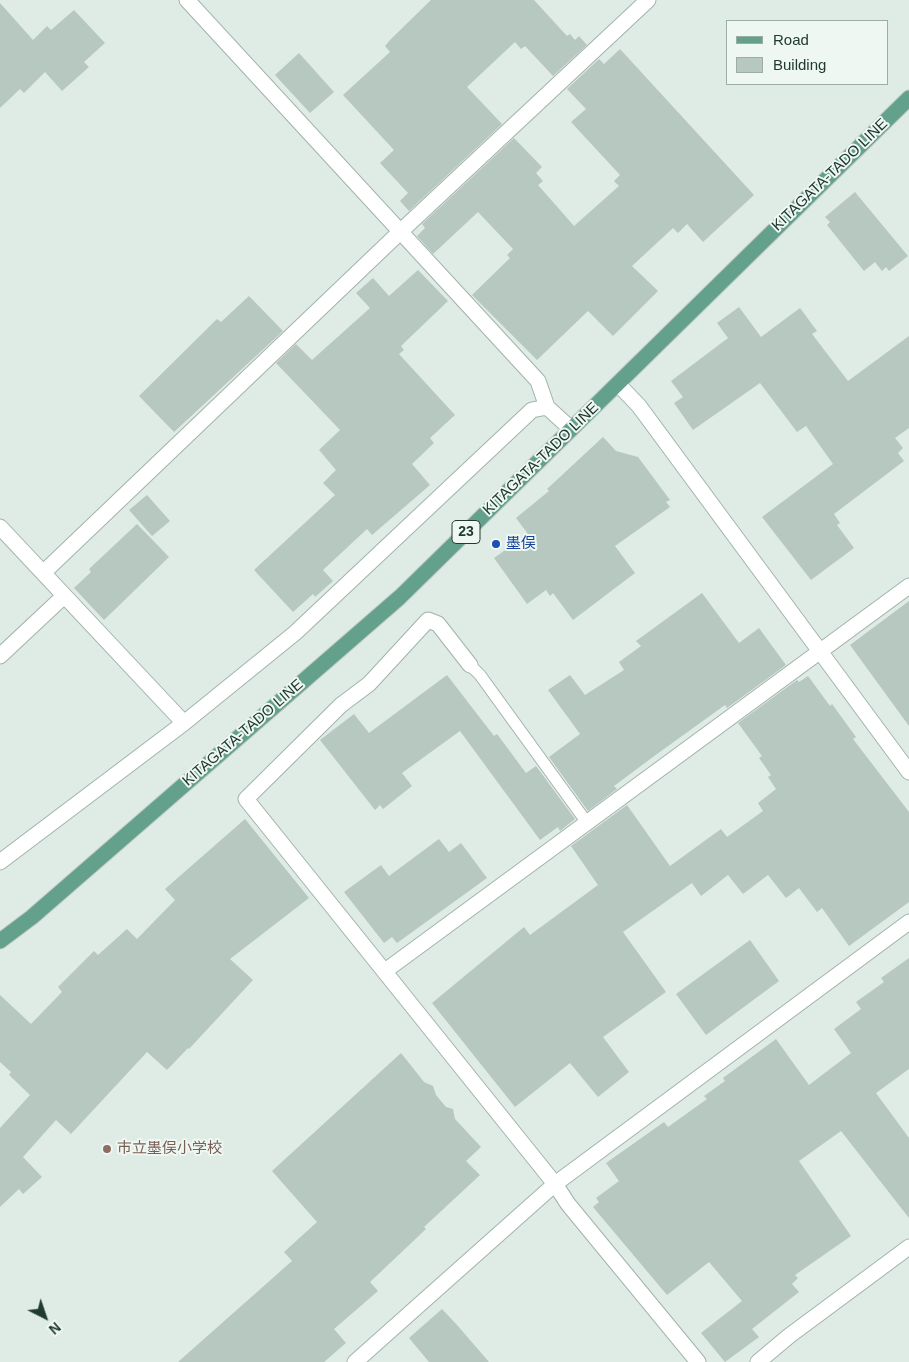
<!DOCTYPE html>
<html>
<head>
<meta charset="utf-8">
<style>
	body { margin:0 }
	#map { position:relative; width:909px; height:1362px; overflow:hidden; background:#dfebe5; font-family:Arial,sans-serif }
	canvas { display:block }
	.legend { position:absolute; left:726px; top:20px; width:162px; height:65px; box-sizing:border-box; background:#eff7f3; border:1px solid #9caca6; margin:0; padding:6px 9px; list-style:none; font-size:15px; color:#203b32 }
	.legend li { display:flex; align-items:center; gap:10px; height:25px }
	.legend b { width:25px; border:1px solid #9caca6 }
	.north { position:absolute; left:20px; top:1292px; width:50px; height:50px; -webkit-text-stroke:4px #eff7f3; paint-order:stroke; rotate:139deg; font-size:14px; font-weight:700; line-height:20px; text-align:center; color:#203b32 }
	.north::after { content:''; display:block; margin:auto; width:18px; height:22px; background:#203b32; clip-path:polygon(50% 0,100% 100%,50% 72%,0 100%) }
</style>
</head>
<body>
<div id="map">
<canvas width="909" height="1362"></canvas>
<ul class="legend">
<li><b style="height:6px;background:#63a18d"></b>Road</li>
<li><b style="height:14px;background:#b7c8c0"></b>Building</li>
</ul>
<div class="north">N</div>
</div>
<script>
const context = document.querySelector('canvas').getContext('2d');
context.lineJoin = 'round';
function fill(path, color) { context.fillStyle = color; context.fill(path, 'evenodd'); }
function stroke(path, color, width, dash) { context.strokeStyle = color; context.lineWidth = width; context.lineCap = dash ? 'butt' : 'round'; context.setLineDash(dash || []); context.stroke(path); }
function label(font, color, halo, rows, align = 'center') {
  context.font = font + ' Arial,"Noto Sans JP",sans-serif'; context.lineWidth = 4; context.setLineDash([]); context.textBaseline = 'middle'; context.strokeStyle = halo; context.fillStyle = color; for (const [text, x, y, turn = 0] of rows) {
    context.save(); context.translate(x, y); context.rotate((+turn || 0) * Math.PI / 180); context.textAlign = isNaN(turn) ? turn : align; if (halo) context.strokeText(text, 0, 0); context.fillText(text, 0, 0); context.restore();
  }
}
const building = new Path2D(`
	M 431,0 L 534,0 L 567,36 L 570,34 L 575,40 L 579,36 L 587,45 L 553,76 L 525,46 L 521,49 L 515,42 L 467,87 L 502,124 L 409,211 L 400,201 L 408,193 L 380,163 L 394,150 L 343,95 L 390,52 L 385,46 L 390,40 Z
	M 0,3 L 33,40 L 47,26 L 51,30 L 74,10 L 105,43 L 84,62 L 89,67 L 62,91 L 45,72 L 24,93 L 20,89 L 0,108 Z
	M 620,49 L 754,195 L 703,242 L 687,224 L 678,233 L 673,228 L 632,266 L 658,291 L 613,336 L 588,311 L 537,360 L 472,295 L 510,258 L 507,255 L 513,249 L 478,212 L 433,254 L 417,236 L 425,228 L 422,224 L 514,138 L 542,167 L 536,173 L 543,181 L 538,185 L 574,226 L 619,186 L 614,181 L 620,175 L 571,122 L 586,109 L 567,89 L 599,59 L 604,64 Z
	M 299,53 L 334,92 L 310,113 L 275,75 Z
	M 855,192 L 908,256 L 889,271 L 886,267 L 882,271 L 875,262 L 864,271 L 827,225 L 830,222 L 825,217 Z
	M 418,270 L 448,301 L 401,346 L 404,350 L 399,354 L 455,415 L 430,438 L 434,443 L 412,464 L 430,485 L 372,535 L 367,529 L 323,570 L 333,581 L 315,597 L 313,594 L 293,612 L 254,570 L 335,495 L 323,483 L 336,470 L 319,450 L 340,430 L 276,363 L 296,344 L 312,360 L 370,308 L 356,293 L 373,278 L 389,296 Z
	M 249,296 L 283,331 L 174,432 L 139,396 L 217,319 L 221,322 Z
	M 739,307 L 761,337 L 800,308 L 817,331 L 812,334 L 848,381 L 909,336 L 909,428 L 895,438 L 903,448 L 898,453 L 904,461 L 834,514 L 840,523 L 837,525 L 854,548 L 811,580 L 762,517 L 833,464 L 806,426 L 797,432 L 760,383 L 693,430 L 674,403 L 683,397 L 671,381 L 728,338 L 717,323 Z
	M 603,437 L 616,451 L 638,457 L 670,500 L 666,502 L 670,507 L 615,546 L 635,573 L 573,620 L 553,593 L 550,596 L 546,590 L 527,604 L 494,558 L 528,534 L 516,518 L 549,491 L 547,489 Z
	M 147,495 L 170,521 L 152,536 L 129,510 Z
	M 137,524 L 169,557 L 104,620 L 74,588 L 91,572 L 89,569 Z
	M 702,593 L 739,643 L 759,628 L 786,665 L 727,708 L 725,705 L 657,754 L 614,786 L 617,789 L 588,811 L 549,757 L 580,734 L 548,690 L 570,675 L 585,695 L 624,670 L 619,662 L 641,646 L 636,641 Z
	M 909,601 L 909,726 L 850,645 Z
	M 447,675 L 494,736 L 497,734 L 526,773 L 536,766 L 575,819 L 560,831 L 558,827 L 540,840 L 460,731 L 402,773 L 412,786 L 383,809 L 380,805 L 375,810 L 320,740 L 354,714 L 369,733 Z
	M 808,676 L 830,706 L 832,704 L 856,737 L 853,739 L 909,812 L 909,902 L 849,946 L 822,908 L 817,912 L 799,888 L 786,898 L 768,875 L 743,894 L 728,875 L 701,896 L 692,883 L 623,932 L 666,992 L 603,1037 L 629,1072 L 598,1097 L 570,1063 L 515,1107 L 432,1003 L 524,927 L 530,935 L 598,885 L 571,846 L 627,805 L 670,866 L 721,829 L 727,837 L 763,811 L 758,803 L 776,789 L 768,777 L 771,775 L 759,758 L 762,756 L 738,723 L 797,680 L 799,682 Z
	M 245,819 L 309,898 L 230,959 L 253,980 L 189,1049 L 188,1048 L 167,1070 L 147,1052 L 71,1134 L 56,1120 L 23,1157 L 42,1177 L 23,1194 L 19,1189 L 0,1207 L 0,1128 L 30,1095 L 9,1075 L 11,1072 L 0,1062 L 0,995 L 31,1024 L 62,992 L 58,987 L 94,951 L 98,955 L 127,929 L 137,939 L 175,900 L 165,889 Z
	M 439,839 L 449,852 L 461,843 L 487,878 L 397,943 L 392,937 L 384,943 L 344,892 L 381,865 L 389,876 Z
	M 750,940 L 779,981 L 706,1035 L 676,994 Z
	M 909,958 L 909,1069 L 876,1093 L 909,1138 L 909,1218 L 841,1131 L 799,1161 L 851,1236 L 795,1275 L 798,1278 L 792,1284 L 799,1292 L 752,1329 L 759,1337 L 725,1362 L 701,1333 L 742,1301 L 709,1262 L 667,1295 L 593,1207 L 599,1202 L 596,1198 L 619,1181 L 606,1163 L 664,1122 L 668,1127 L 707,1099 L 704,1096 L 725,1081 L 723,1078 L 776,1039 L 809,1085 L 851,1053 L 834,1029 L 861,1009 L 856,1002 L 884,982 L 881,978 Z
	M 401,1053 L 424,1082 L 433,1086 L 436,1095 L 446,1107 L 453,1109 L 455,1119 L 481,1147 L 466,1161 L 480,1175 L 424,1227 L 426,1229 L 370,1282 L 378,1291 L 334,1329 L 346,1343 L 324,1362 L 178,1362 L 292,1261 L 284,1252 L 317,1222 L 272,1171 Z
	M 442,1309 L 457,1325 L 489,1362 L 429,1362 L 409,1338 Z`);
const lane = new Path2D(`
	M 470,665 L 480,675 L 588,824`);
const street = new Path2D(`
	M 187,0 L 538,381 L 547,407 L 571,429
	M 618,384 L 639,406 L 909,772
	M 0,527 L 184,723
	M 43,573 L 400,232 L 648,0
	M 0,656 L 64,596
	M 470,665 L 438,624 L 428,620 L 369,684 L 341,705 L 246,799 L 555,1184 L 568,1204 L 698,1362
	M 0,862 L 184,723 L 295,633 L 532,410 L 547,407
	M 385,971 L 909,586
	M 355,1362 L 555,1184 L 909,922
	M 758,1362 L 789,1336 L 909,1247`);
const primary = new Path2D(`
	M 0,941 L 32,917 L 400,597 L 909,98`);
const markers = [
	[496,544,5,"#1a4fb4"],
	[107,1149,5,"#8d6e63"]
];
const shields = [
	[466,532,28]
];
const shieldNames = [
	["23",466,532]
];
const streetNames = [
	["KITAGATA-TADO LINE",830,175,-44],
	["KITAGATA-TADO LINE",541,459,-44],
	["KITAGATA-TADO LINE",243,733,-41]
];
const transitNames = [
	["墨俣",506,544]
];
const educationNames = [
	["市立墨俣小学校",117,1149]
];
fill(building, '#b7c8c0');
stroke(lane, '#a2b3ac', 13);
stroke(street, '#a2b3ac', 17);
stroke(primary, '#c1c8c6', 17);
stroke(lane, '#fff', 11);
stroke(street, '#fff', 15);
stroke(primary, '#63a18d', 15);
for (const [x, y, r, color] of markers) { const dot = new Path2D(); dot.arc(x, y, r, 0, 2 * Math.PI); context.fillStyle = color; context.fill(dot); stroke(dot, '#eff7f3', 2); }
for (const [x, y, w] of shields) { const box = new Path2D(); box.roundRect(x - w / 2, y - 11.5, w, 23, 4); context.fillStyle = '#eff7f3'; context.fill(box); stroke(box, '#203b32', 1); }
label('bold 14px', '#203b32', null, shieldNames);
label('15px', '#203b32', '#eff7f3', streetNames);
label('15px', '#164399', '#eff7f3', transitNames, 'left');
label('15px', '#785e54', '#eff7f3', educationNames, 'left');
</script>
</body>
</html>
